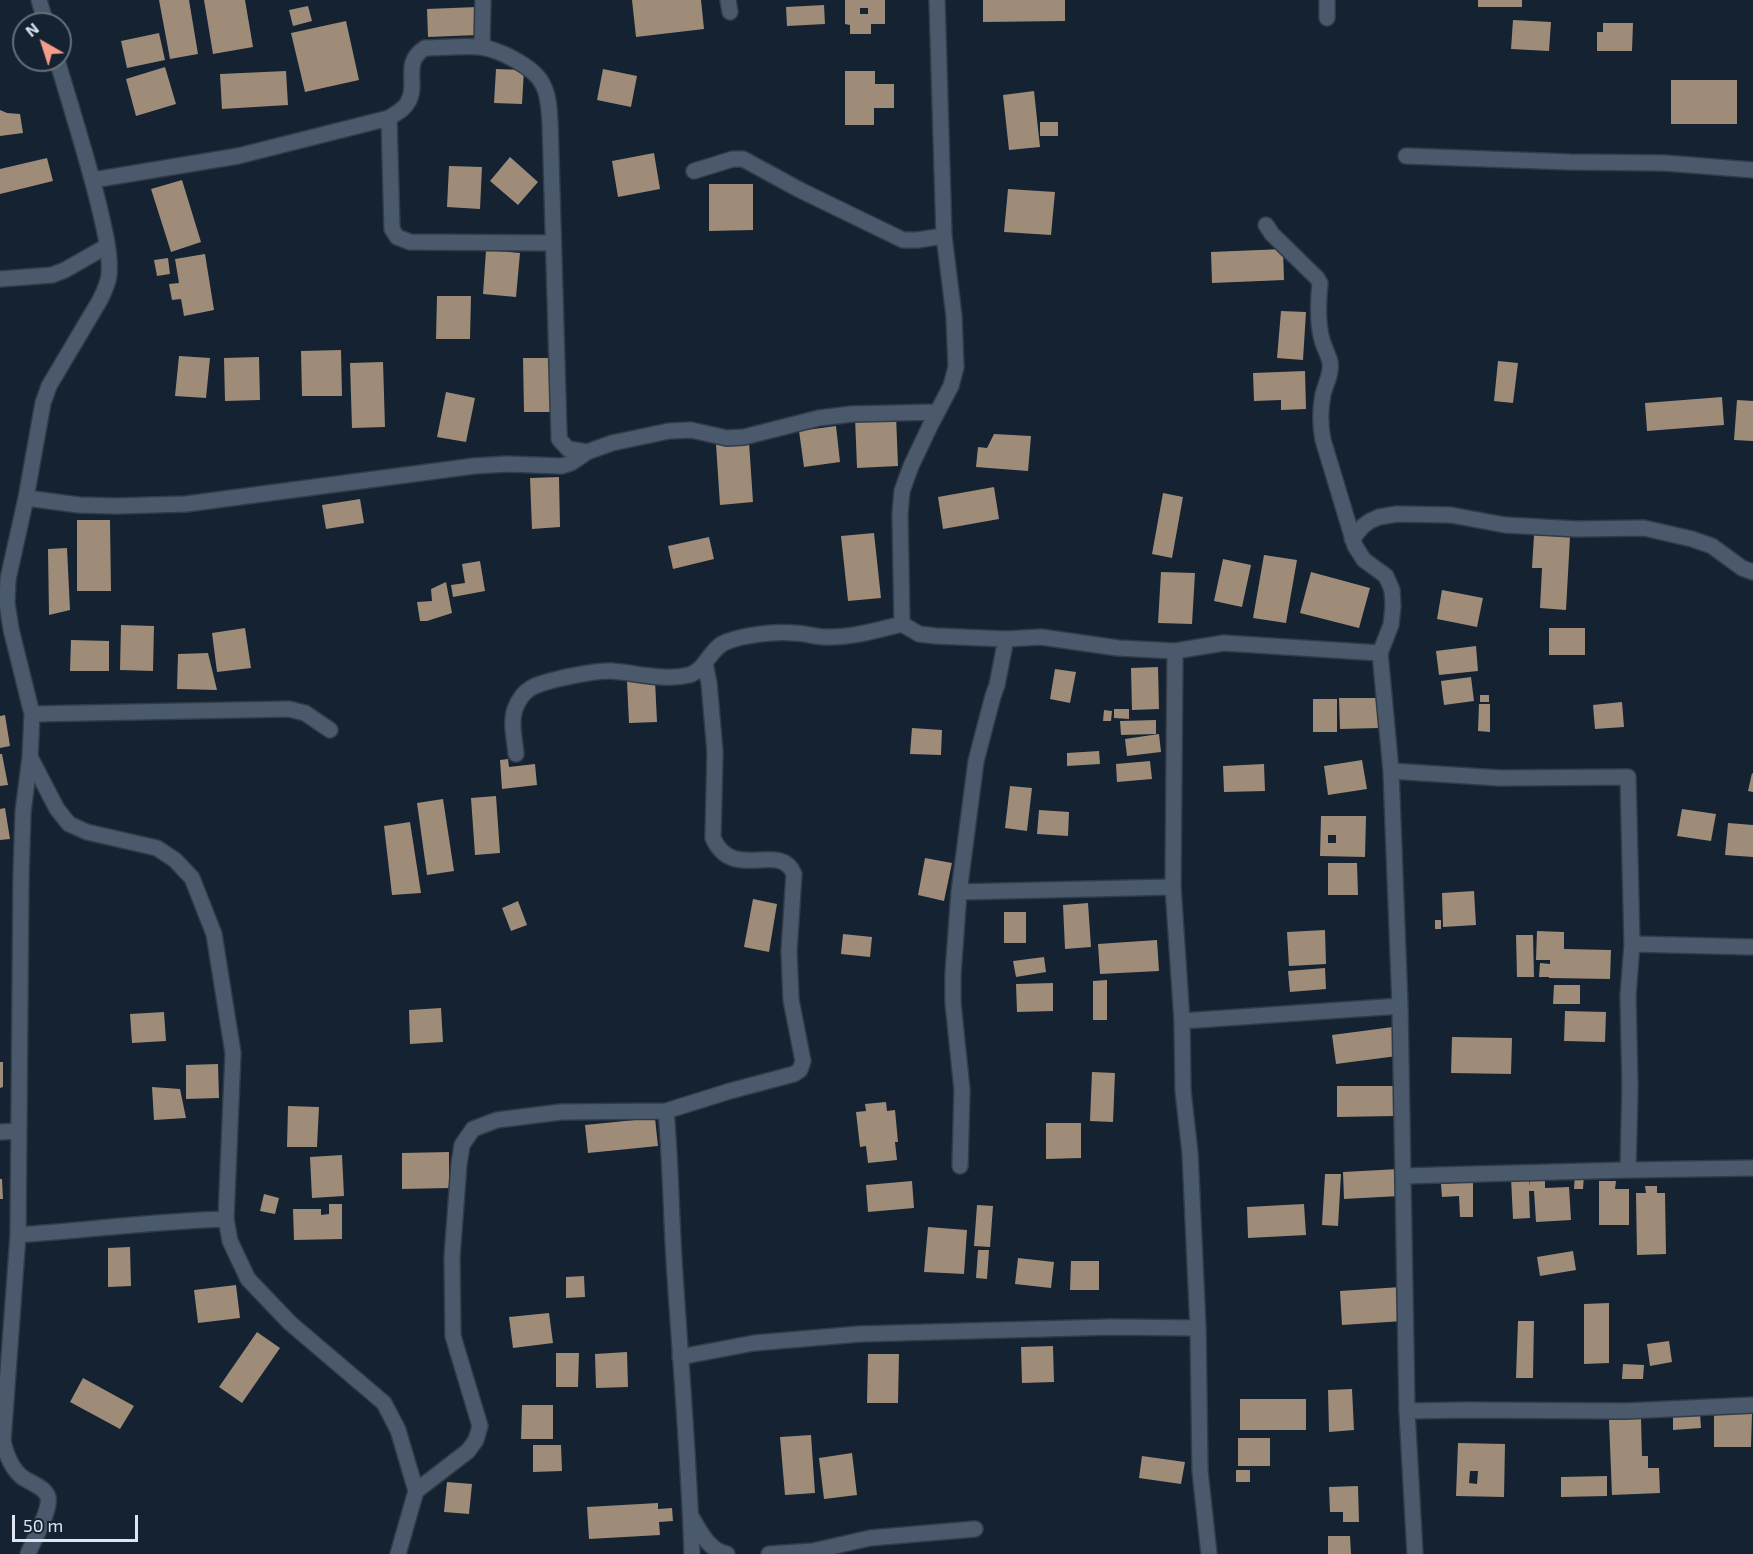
<!DOCTYPE html>
<html>
<head>
<meta charset="utf-8">
<style>
	body { margin:0 }
	#map { position:relative; width:1753px; height:1554px; overflow:hidden; background:#142231; font-family:"Exo 2",sans-serif }
	canvas { display:block }
	.north { position:absolute; left:12px; top:12px; width:60px; height:60px; box-sizing:border-box; background:#142231; border:2px solid #64707d; border-radius:50%; rotate:321deg; font-size:16px; font-weight:700; line-height:24px; text-align:center; color:#dce5f0 }
	.north::after { content:''; display:block; margin:auto; width:21px; height:27px; background:#f49d8b; clip-path:polygon(50% 0,100% 100%,50% 72%,0 100%) }
	.scale { position:absolute; left:12px; top:1515px; width:126px; height:27px; box-sizing:border-box; border:3px solid #dce5f0; border-top:0; padding-left:8px; font-size:18px; line-height:21px; white-space:nowrap; color:#dce5f0; -webkit-text-stroke:4px #142231; paint-order:stroke }
</style>
</head>
<body>
<div id="map">
<canvas width="1753" height="1554"></canvas>
<div class="north">N</div>
<div class="scale">50 m</div>
</div>
<script>
const context = document.querySelector('canvas').getContext('2d');
context.lineJoin = 'round';
function fill(path, color) { context.fillStyle = color; context.fill(path, 'evenodd'); }
function stroke(path, color, width, dash) { context.strokeStyle = color; context.lineWidth = width; context.lineCap = dash ? 'butt' : 'round'; context.setLineDash(dash || []); context.stroke(path); }
const building = new Path2D(`
	M 159,0 L 189,0 L 198,54 L 170,59 Z
	M 204,0 L 245,0 L 253,47 L 213,54 Z
	M 632,0 L 701,0 L 704,29 L 636,37 Z
	M 845,0 L 885,0 L 885,24 L 871,24 L 871,34 L 850,34 L 850,25 L 845,24 ZM 860,8 L 868,8 L 868,14 L 860,14 Z
	M 983,0 L 1065,0 L 1065,21 L 983,22 Z
	M 1478,0 L 1522,0 L 1522,7 L 1478,7 Z
	M 824,5 L 825,24 L 787,26 L 786,7 Z
	M 308,6 L 312,21 L 293,26 L 289,10 Z
	M 477,7 L 478,35 L 428,37 L 427,9 Z
	M 1513,20 L 1551,22 L 1549,51 L 1511,49 Z
	M 346,21 L 359,80 L 305,92 L 291,33 Z
	M 1603,23 L 1633,23 L 1632,51 L 1597,51 L 1597,32 L 1603,32 Z
	M 159,33 L 165,60 L 127,68 L 121,41 Z
	M 165,67 L 176,104 L 136,116 L 126,79 Z
	M 496,69 L 524,70 L 522,104 L 494,103 Z
	M 603,69 L 637,76 L 631,107 L 597,100 Z
	M 286,71 L 288,105 L 222,109 L 220,74 Z
	M 845,71 L 875,71 L 875,84 L 894,84 L 894,108 L 874,108 L 874,125 L 845,125 Z
	M 1671,80 L 1737,80 L 1737,124 L 1671,124 Z
	M 1034,91 L 1040,147 L 1009,150 L 1003,95 Z
	M 0,110 L 7,113 L 20,114 L 23,133 L 0,136 Z
	M 1040,122 L 1058,122 L 1058,136 L 1040,136 Z
	M 654,153 L 660,189 L 618,197 L 612,161 Z
	M 510,157 L 538,182 L 518,205 L 490,181 Z
	M 47,158 L 53,181 L 0,194 L 0,169 Z
	M 449,166 L 482,167 L 480,209 L 447,207 Z
	M 182,180 L 201,242 L 171,252 L 151,189 Z
	M 709,184 L 753,184 L 753,230 L 709,231 Z
	M 1008,189 L 1055,192 L 1051,235 L 1004,232 Z
	M 1283,249 L 1284,280 L 1212,283 L 1211,252 Z
	M 486,250 L 520,253 L 516,297 L 483,294 Z
	M 205,254 L 214,310 L 184,316 L 181,299 L 172,300 L 169,284 L 179,283 L 175,259 Z
	M 168,258 L 170,274 L 157,276 L 154,260 Z
	M 437,296 L 471,296 L 470,339 L 436,339 Z
	M 1281,311 L 1306,312 L 1303,360 L 1277,358 Z
	M 341,350 L 342,396 L 302,396 L 301,351 Z
	M 179,356 L 210,358 L 206,398 L 175,396 Z
	M 259,357 L 260,400 L 225,401 L 224,358 Z
	M 523,358 L 552,358 L 553,412 L 524,412 Z
	M 1498,361 L 1518,363 L 1513,403 L 1494,401 Z
	M 383,362 L 385,427 L 352,428 L 350,363 Z
	M 1305,371 L 1306,409 L 1281,410 L 1281,400 L 1254,401 L 1253,373 Z
	M 446,392 L 475,398 L 466,442 L 437,437 Z
	M 1722,397 L 1724,425 L 1647,431 L 1645,403 Z
	M 1737,400 L 1753,401 L 1753,441 L 1734,440 Z
	M 896,415 L 898,466 L 857,468 L 855,417 Z
	M 836,426 L 840,462 L 804,467 L 799,431 Z
	M 994,434 L 1031,436 L 1028,471 L 976,467 L 978,447 L 987,448 Z
	M 749,442 L 753,502 L 720,505 L 716,444 Z
	M 559,477 L 560,527 L 532,529 L 530,478 Z
	M 994,487 L 999,519 L 943,529 L 938,497 Z
	M 1163,493 L 1183,497 L 1172,558 L 1152,554 Z
	M 360,499 L 364,523 L 326,529 L 322,505 Z
	M 77,520 L 110,520 L 111,591 L 77,591 Z
	M 874,533 L 881,598 L 848,601 L 841,536 Z
	M 1534,535 L 1570,537 L 1566,610 L 1540,608 L 1542,568 L 1532,568 Z
	M 709,537 L 714,559 L 673,569 L 668,546 Z
	M 67,548 L 70,610 L 49,615 L 48,549 Z
	M 1264,555 L 1297,560 L 1286,623 L 1253,618 Z
	M 1223,559 L 1251,565 L 1242,607 L 1214,601 Z
	M 480,561 L 485,591 L 453,597 L 451,585 L 465,583 L 462,564 Z
	M 1161,572 L 1195,573 L 1192,624 L 1158,623 Z
	M 1311,572 L 1370,588 L 1359,628 L 1300,613 Z
	M 446,582 L 452,613 L 427,621 L 420,621 L 417,602 L 432,601 L 431,589 Z
	M 1442,590 L 1483,598 L 1477,627 L 1437,619 Z
	M 121,625 L 154,626 L 153,671 L 120,670 Z
	M 245,628 L 251,668 L 217,672 L 212,633 Z
	M 1549,628 L 1585,628 L 1585,655 L 1549,655 Z
	M 71,640 L 109,641 L 109,671 L 70,671 Z
	M 1476,646 L 1478,671 L 1439,675 L 1436,651 Z
	M 208,653 L 217,690 L 177,689 L 178,654 Z
	M 1158,667 L 1159,709 L 1132,710 L 1131,668 Z
	M 1055,669 L 1076,672 L 1070,703 L 1050,699 Z
	M 1471,677 L 1474,701 L 1444,705 L 1441,681 Z
	M 655,680 L 657,722 L 629,723 L 627,681 Z
	M 1480,695 L 1489,695 L 1489,702 L 1480,702 Z
	M 1339,698 L 1378,698 L 1379,728 L 1340,729 Z
	M 1313,699 L 1337,699 L 1337,732 L 1313,732 Z
	M 1622,702 L 1624,727 L 1595,729 L 1593,705 Z
	M 1479,704 L 1490,704 L 1490,732 L 1478,731 Z
	M 1114,709 L 1129,709 L 1129,719 L 1114,718 Z
	M 1104,710 L 1112,711 L 1111,721 L 1103,721 Z
	M 5,715 L 10,746 L 0,748 L 0,716 Z
	M 1156,720 L 1156,734 L 1121,735 L 1120,721 Z
	M 912,728 L 942,730 L 941,755 L 910,754 Z
	M 1159,734 L 1161,752 L 1127,756 L 1125,739 Z
	M 1099,751 L 1100,764 L 1067,766 L 1067,753 Z
	M 0,754 L 2,754 L 8,785 L 0,786 Z
	M 508,759 L 509,767 L 535,764 L 537,785 L 502,789 L 500,760 Z
	M 1362,760 L 1367,789 L 1328,795 L 1324,766 Z
	M 1150,761 L 1152,779 L 1117,782 L 1116,764 Z
	M 1264,764 L 1265,791 L 1224,792 L 1223,766 Z
	M 1752,773 L 1753,774 L 1753,792 L 1748,791 Z
	M 1010,786 L 1032,788 L 1027,831 L 1005,828 Z
	M 496,796 L 500,853 L 475,855 L 471,798 Z
	M 443,799 L 454,871 L 427,875 L 417,803 Z
	M 5,808 L 10,839 L 0,840 L 0,809 Z
	M 1682,809 L 1716,814 L 1711,841 L 1677,836 Z
	M 1039,810 L 1069,812 L 1068,836 L 1037,834 Z
	M 1321,816 L 1366,816 L 1365,857 L 1320,856 ZM 1328,835 L 1336,835 L 1336,843 L 1328,843 Z
	M 410,822 L 421,893 L 392,895 L 384,826 Z
	M 1728,823 L 1753,825 L 1753,857 L 1725,855 Z
	M 925,858 L 952,863 L 944,901 L 918,895 Z
	M 1328,863 L 1357,863 L 1358,895 L 1328,895 Z
	M 1474,891 L 1476,925 L 1443,927 L 1442,893 Z
	M 753,899 L 777,904 L 769,952 L 744,947 Z
	M 518,901 L 527,925 L 511,931 L 502,908 Z
	M 1088,903 L 1091,947 L 1065,949 L 1063,905 Z
	M 1004,912 L 1026,912 L 1026,943 L 1004,943 Z
	M 1435,920 L 1441,920 L 1441,929 L 1435,929 Z
	M 1325,930 L 1326,964 L 1289,966 L 1287,932 Z
	M 1537,931 L 1564,932 L 1564,949 L 1611,950 L 1610,979 L 1549,978 L 1549,977 L 1539,977 L 1540,963 L 1550,964 L 1550,960 L 1536,960 Z
	M 843,934 L 872,937 L 870,957 L 841,954 Z
	M 1516,935 L 1533,935 L 1534,977 L 1517,977 Z
	M 1157,940 L 1159,971 L 1100,974 L 1098,944 Z
	M 1044,957 L 1046,972 L 1016,977 L 1013,961 Z
	M 1325,968 L 1326,989 L 1290,992 L 1288,971 Z
	M 1107,980 L 1107,1020 L 1093,1020 L 1093,981 Z
	M 1053,983 L 1053,1011 L 1017,1012 L 1016,984 Z
	M 1554,985 L 1580,985 L 1580,1004 L 1553,1004 Z
	M 441,1008 L 443,1042 L 410,1044 L 409,1010 Z
	M 1565,1011 L 1606,1012 L 1605,1042 L 1564,1041 Z
	M 164,1012 L 166,1041 L 132,1043 L 130,1014 Z
	M 1393,1027 L 1397,1056 L 1336,1064 L 1332,1035 Z
	M 1452,1037 L 1512,1038 L 1511,1074 L 1451,1073 Z
	M 0,1062 L 3,1062 L 3,1087 L 0,1088 Z
	M 218,1064 L 219,1098 L 186,1099 L 186,1065 Z
	M 1092,1072 L 1115,1073 L 1113,1122 L 1090,1121 Z
	M 1337,1086 L 1396,1086 L 1396,1116 L 1337,1117 Z
	M 152,1087 L 180,1089 L 186,1118 L 154,1120 Z
	M 886,1102 L 887,1111 L 895,1110 L 898,1142 L 895,1142 L 897,1160 L 868,1163 L 866,1146 L 860,1147 L 856,1112 L 866,1111 L 865,1104 Z
	M 288,1106 L 319,1107 L 317,1147 L 287,1147 Z
	M 655,1118 L 658,1146 L 588,1153 L 585,1125 Z
	M 1046,1123 L 1081,1123 L 1081,1158 L 1046,1159 Z
	M 449,1152 L 449,1188 L 402,1189 L 402,1153 Z
	M 342,1155 L 344,1196 L 312,1198 L 310,1157 Z
	M 1399,1169 L 1400,1196 L 1344,1199 L 1343,1172 Z
	M 1325,1174 L 1341,1174 L 1338,1226 L 1322,1225 Z
	M 1575,1174 L 1584,1175 L 1583,1189 L 1574,1189 Z
	M 1529,1177 L 1529,1186 L 1530,1179 L 1545,1179 L 1545,1188 L 1569,1187 L 1571,1220 L 1536,1222 L 1534,1191 L 1529,1191 L 1530,1218 L 1513,1219 L 1511,1178 Z
	M 0,1179 L 2,1179 L 3,1199 L 0,1199 Z
	M 912,1181 L 914,1208 L 868,1212 L 866,1185 Z
	M 1599,1181 L 1616,1181 L 1615,1189 L 1629,1189 L 1629,1225 L 1599,1225 Z
	M 1473,1182 L 1473,1217 L 1460,1217 L 1459,1196 L 1442,1197 L 1441,1184 Z
	M 1645,1186 L 1657,1186 L 1657,1193 L 1665,1193 L 1666,1254 L 1637,1255 L 1636,1193 L 1646,1193 Z
	M 264,1194 L 279,1198 L 275,1214 L 260,1211 Z
	M 329,1204 L 342,1204 L 342,1239 L 294,1240 L 293,1209 L 321,1209 L 321,1215 L 329,1214 Z
	M 1304,1204 L 1306,1235 L 1248,1238 L 1247,1207 Z
	M 977,1205 L 993,1206 L 990,1247 L 974,1246 Z
	M 928,1227 L 967,1230 L 964,1274 L 924,1272 Z
	M 130,1247 L 131,1286 L 108,1287 L 108,1248 Z
	M 978,1250 L 989,1250 L 987,1279 L 976,1278 Z
	M 1573,1251 L 1576,1270 L 1540,1276 L 1537,1257 Z
	M 1018,1258 L 1054,1262 L 1051,1288 L 1015,1284 Z
	M 1071,1261 L 1099,1261 L 1099,1290 L 1070,1290 Z
	M 584,1276 L 585,1297 L 566,1298 L 566,1277 Z
	M 236,1285 L 240,1318 L 198,1323 L 194,1290 Z
	M 1401,1287 L 1403,1321 L 1342,1325 L 1340,1291 Z
	M 1609,1303 L 1609,1363 L 1584,1364 L 1584,1304 Z
	M 549,1313 L 553,1343 L 513,1348 L 509,1317 Z
	M 1518,1321 L 1534,1321 L 1533,1378 L 1516,1378 Z
	M 257,1332 L 280,1348 L 242,1403 L 219,1387 Z
	M 1669,1341 L 1672,1362 L 1650,1366 L 1647,1344 Z
	M 1053,1346 L 1054,1382 L 1022,1383 L 1021,1347 Z
	M 627,1352 L 628,1387 L 596,1388 L 595,1354 Z
	M 556,1353 L 579,1353 L 578,1387 L 556,1387 Z
	M 868,1354 L 899,1354 L 898,1403 L 867,1403 Z
	M 1623,1364 L 1644,1365 L 1643,1379 L 1622,1379 Z
	M 83,1378 L 134,1406 L 120,1429 L 70,1402 Z
	M 1352,1389 L 1354,1430 L 1329,1432 L 1328,1390 Z
	M 1240,1399 L 1306,1399 L 1306,1430 L 1240,1430 Z
	M 522,1405 L 553,1405 L 553,1439 L 521,1439 Z
	M 1714,1412 L 1752,1413 L 1751,1447 L 1714,1447 Z
	M 1700,1413 L 1701,1428 L 1673,1430 L 1673,1415 Z
	M 1641,1418 L 1642,1456 L 1648,1456 L 1648,1468 L 1659,1468 L 1660,1493 L 1612,1495 L 1609,1420 Z
	M 811,1435 L 815,1493 L 785,1495 L 780,1437 Z
	M 1238,1438 L 1270,1438 L 1270,1466 L 1238,1466 Z
	M 1458,1443 L 1505,1444 L 1504,1497 L 1456,1496 ZM 1470,1471 L 1478,1471 L 1477,1484 L 1469,1483 Z
	M 533,1445 L 561,1445 L 562,1471 L 533,1472 Z
	M 852,1453 L 857,1495 L 824,1499 L 819,1458 Z
	M 1142,1456 L 1185,1462 L 1181,1484 L 1139,1478 Z
	M 1236,1470 L 1250,1470 L 1250,1482 L 1236,1482 Z
	M 1607,1476 L 1607,1496 L 1561,1497 L 1561,1477 Z
	M 447,1482 L 472,1484 L 469,1514 L 444,1512 Z
	M 1358,1486 L 1359,1522 L 1343,1522 L 1343,1512 L 1330,1512 L 1329,1487 Z
	M 658,1503 L 658,1509 L 672,1508 L 673,1521 L 659,1522 L 660,1535 L 589,1539 L 587,1507 Z
	M 1328,1536 L 1350,1536 L 1351,1554 L 1328,1554 Z`);
const minor = new Path2D(`
	M 39,0 L 46,24
	M 728,0 L 730,12
	M 1327,0 L 1327,18
	M 482,47 L 483,0
	M 389,118 L 392,229 L 397,237 L 410,242 L 553,243
	M 1406,156 L 1570,162 L 1665,163 L 1753,170
	M 694,171 L 733,159 L 743,159 L 800,190 L 903,240 L 917,240 L 944,236
	M 93,180 L 238,156 L 389,118 C 396,113 404,110 408,102 C 419,84 401,63 425,48 C 442,48 464,45 481,47 C 500,50 535,67 543,85 C 549,96 549,110 550,122 L 559,434 L 559,439 L 568,449 L 587,452
	M 1266,225 L 1272,234 L 1317,278 L 1320,283 C 1318,302 1317,322 1322,340 C 1324,347 1328,354 1330,362 C 1332,373 1326,383 1323,394 C 1320,410 1320,425 1323,440 L 1355,546 L 1364,560 L 1386,576 L 1392,590 L 1393,606 L 1391,625 L 1380,653 L 1391,771 L 1400,1006 L 1407,1411 L 1415,1554
	M 0,279 L 52,275 L 65,270 L 107,246
	M 26,498 L 79,505 L 117,506 L 186,504 L 474,466 L 507,464 L 562,466 L 571,463 L 587,452 L 612,443 L 669,431 L 691,430 L 727,438 L 744,437 L 819,418 L 852,414 L 937,412
	M 1352,539 L 1363,526 L 1370,521 L 1379,517 L 1397,514 L 1451,515 L 1505,525 L 1577,529 L 1644,528 L 1692,539 L 1712,546 L 1742,568 L 1753,572
	M 902,624 L 900,514 L 902,491 L 911,466 L 931,424 L 951,386 L 956,367 L 954,316 L 944,236 L 937,0
	M 1175,651 L 1173,887 L 1182,1021 L 1183,1091 L 1190,1153 L 1198,1328 L 1200,1471 L 1209,1554
	M 32,714 L 289,709 L 305,713 L 330,730
	M 516,754 C 515,740 510,723 515,709 C 518,701 524,692 531,688 C 545,680 596,670 612,671 C 637,673 665,681 689,675 C 706,670 710,648 726,642 C 744,635 774,631 794,633 C 806,633 818,638 830,637 C 854,637 878,630 902,624 L 919,634 L 936,636 L 1006,639 L 1041,637 L 1118,648 L 1175,651 L 1224,643 L 1380,653
	M 30,757 L 57,809 L 69,824 L 87,832 L 157,848 L 175,860 L 192,878 L 214,934 L 233,1053 L 226,1219 L 230,1241 L 248,1279 L 290,1323 L 384,1403 L 398,1430 L 416,1491 L 398,1554
	M 1391,771 L 1500,778 L 1628,777 L 1632,944 L 1628,996 L 1630,1087 L 1628,1170
	M 959,892 L 1173,887
	M 1632,944 L 1753,947
	M 1182,1021 L 1400,1006
	M 666,1111 C 671,1165 671,1220 675,1275 C 681,1368 689,1461 692,1554
	M 0,1132 L 18,1131
	M 960,1166 L 962,1090 L 953,1003 L 953,974 L 959,892 L 976,761 L 993,696 L 997,685 L 1006,639
	M 1403,1176 L 1628,1170 L 1753,1168
	M 18,1235 C 88,1230 157,1221 226,1219
	M 680,1357 L 754,1343 L 860,1334 L 1112,1327 L 1198,1328
	M 1407,1411 L 1465,1410 L 1626,1411 L 1753,1405
	M 416,1491 L 468,1451 L 476,1440 L 480,1426 L 453,1336 L 452,1257 L 459,1164 L 462,1145 L 473,1129 L 497,1120 L 561,1112 L 666,1111 L 730,1091 L 794,1074 L 800,1070 L 803,1061 L 791,1000 L 789,951 L 794,874 C 780,840 733,883 713,838 L 715,752 L 709,683 L 705,663
	M 692,1518 C 700,1531 709,1551 727,1554
	M 28,1554 C 33,1541 51,1510 48,1497 C 45,1487 30,1483 22,1477 C 11,1468 6,1454 3,1441 L 18,1235 L 21,877 L 23,812 L 30,757 L 32,714 L 11,629 L 7,603 L 8,579 L 26,498 L 43,403 L 49,386 L 100,300 C 104,292 108,284 109,275 C 111,252 103,224 98,202 C 86,154 71,107 57,60
	M 769,1554 L 813,1551 L 870,1538 L 975,1529`);
fill(building, '#9e8c78');
stroke(minor, '#323b48', 18);
stroke(minor, '#4a5a6c', 15);
</script>
</body>
</html>
